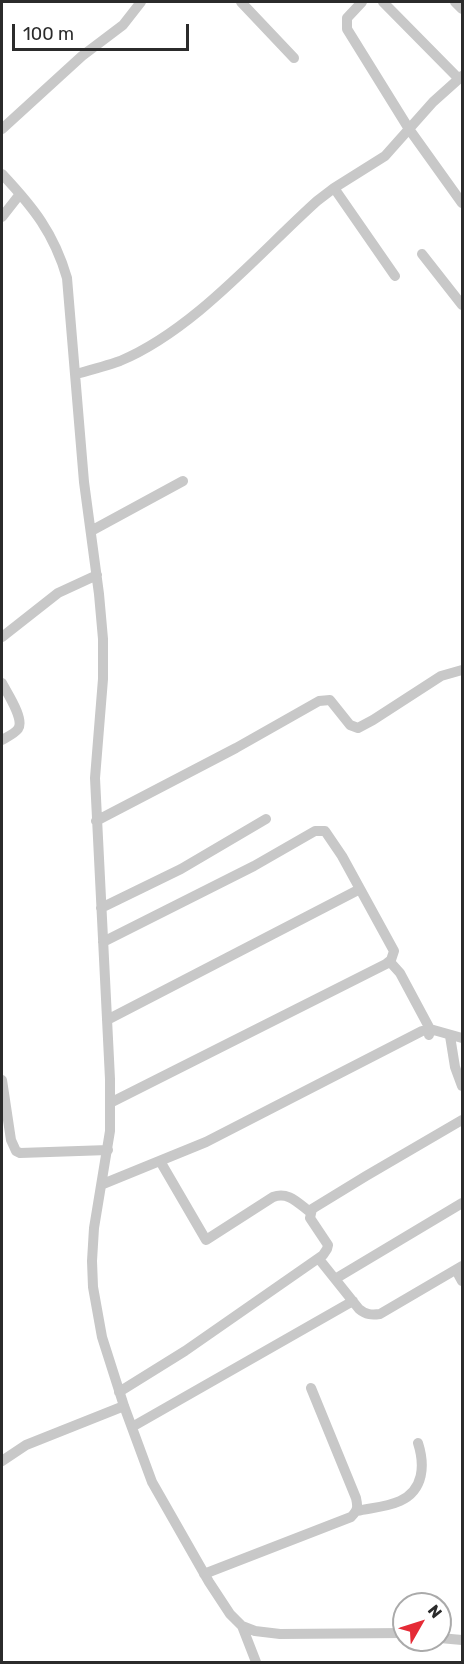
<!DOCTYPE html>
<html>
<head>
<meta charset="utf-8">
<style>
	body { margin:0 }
	#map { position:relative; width:464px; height:1664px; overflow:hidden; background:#fff; font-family:Rubik,sans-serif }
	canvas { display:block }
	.frame { position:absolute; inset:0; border:3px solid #2b2b2b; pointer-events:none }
	.north { position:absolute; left:392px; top:1592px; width:60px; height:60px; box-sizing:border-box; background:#fff; border:2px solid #aaa; border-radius:50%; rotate:51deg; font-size:16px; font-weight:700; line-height:24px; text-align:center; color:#2b2b2b }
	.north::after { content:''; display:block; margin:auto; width:21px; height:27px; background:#e52b36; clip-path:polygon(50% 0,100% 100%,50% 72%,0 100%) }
	.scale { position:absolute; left:12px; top:24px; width:177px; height:27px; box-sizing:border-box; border:3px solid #2b2b2b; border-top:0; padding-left:8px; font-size:18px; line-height:21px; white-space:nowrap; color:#2b2b2b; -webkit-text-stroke:4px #fff; paint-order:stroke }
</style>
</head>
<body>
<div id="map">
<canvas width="464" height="1664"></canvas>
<div class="frame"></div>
<div class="north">N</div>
<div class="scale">100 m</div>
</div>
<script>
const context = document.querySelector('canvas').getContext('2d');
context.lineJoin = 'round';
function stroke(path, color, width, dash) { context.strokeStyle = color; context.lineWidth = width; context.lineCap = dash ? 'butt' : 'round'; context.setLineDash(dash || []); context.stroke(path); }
const street = new Path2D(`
	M 241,2 L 294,58
	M 362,2 L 347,18 L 347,29 L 409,129 L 462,203
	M 383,2 L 459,79
	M 455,2 L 462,9
	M 2,129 L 82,56 L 123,25 L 141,2
	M 2,174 C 33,207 54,233 67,278 L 84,482 L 99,594 L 103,639 L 103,679 L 95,778 L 110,1079 L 110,1131 L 94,1228 L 92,1261 L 93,1287 L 102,1337 L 124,1406 L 152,1482 L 209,1582 L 230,1614 L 242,1626 L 255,1631 L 280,1634 L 404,1633
	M 334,188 L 395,276
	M 2,217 L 20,194
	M 422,254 L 462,305
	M 76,374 C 91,370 106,366 120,361 C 194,330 258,254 317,201 L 334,188 L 385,156 L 433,102 L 462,76
	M 91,531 L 183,481
	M 2,637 L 58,593 L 97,575
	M 2,683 C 7,693 25,719 18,729 C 14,734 7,737 2,740
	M 96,821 L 236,748 L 319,701 L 330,700 L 350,725 L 358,728 L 373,720 L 441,676 L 462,670
	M 101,908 L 181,869 L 266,819
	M 103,942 L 254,866 L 315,831 L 325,831 L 342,856 L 394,951 L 391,960 L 386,964 L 110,1103
	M 391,960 L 391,963 L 400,973 L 430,1029 L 429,1035
	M 107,1020 L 360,889
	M 450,1036 L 455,1067 L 462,1086
	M 2,1080 L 11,1140 L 16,1151 L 20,1153 L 108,1150
	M 160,1161 L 206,1240 L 273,1197 C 288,1191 298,1203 310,1212
	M 103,1184 L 206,1142 L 422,1031 L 430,1029 L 462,1038
	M 319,1259 L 359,1309 C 366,1315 372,1315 380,1314 L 462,1266
	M 456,1270 L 462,1281
	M 335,1279 L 462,1203
	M 119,1392 L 185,1351 L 323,1255 L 327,1249 L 328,1245 L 310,1218 L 312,1209 L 366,1176 L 462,1120
	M 132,1427 L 353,1301
	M 2,1461 L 26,1445 L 124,1406
	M 357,1511 C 370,1508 387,1507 400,1501 C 424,1490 425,1465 418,1443
	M 204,1574 L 351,1517 C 358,1510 358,1507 356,1498 L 311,1388
	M 242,1626 L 256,1662
	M 440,1638 L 462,1640`);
stroke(street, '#c8c8c8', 10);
</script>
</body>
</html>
